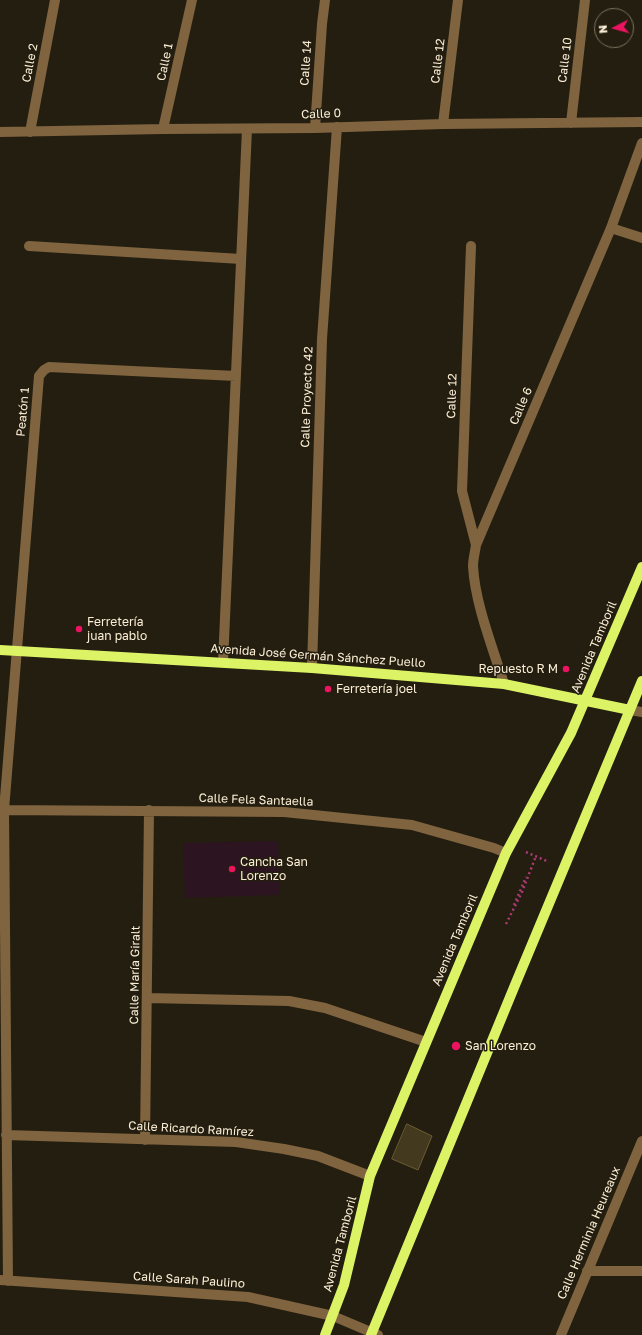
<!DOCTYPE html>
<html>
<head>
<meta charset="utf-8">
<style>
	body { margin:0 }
	#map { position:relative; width:642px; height:1335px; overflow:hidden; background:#241e10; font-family:"Golos Text",sans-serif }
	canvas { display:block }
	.north { position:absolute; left:594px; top:8px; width:40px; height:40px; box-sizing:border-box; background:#241e10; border:1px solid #7a725f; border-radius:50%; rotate:264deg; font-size:11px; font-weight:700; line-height:16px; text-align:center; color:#fcefd6 }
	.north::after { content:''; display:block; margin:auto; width:14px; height:18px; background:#ec1361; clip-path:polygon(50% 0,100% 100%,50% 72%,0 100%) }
</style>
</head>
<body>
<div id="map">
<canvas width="642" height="1335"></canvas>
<div class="north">N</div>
</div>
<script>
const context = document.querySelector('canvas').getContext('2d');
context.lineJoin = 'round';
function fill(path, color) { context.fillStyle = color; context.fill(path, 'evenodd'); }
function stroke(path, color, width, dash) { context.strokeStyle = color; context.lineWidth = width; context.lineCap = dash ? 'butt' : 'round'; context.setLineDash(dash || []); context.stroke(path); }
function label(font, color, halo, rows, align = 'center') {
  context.font = font + ' "Golos Text",sans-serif'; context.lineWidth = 3; context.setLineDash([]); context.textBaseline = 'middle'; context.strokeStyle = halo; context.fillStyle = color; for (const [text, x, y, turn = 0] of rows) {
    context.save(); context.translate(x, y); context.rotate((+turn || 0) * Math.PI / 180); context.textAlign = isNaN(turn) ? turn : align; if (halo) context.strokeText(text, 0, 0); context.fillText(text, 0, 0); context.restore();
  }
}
const green = new Path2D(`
	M 278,841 L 280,895 L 185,898 L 183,843 Z`);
const building = new Path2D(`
	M 407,1124 L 432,1136 L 418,1170 L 392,1159 Z`);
const path = new Path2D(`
	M 526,852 L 549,862
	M 514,905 L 526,877
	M 506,924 L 522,892 L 536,856`);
const minor = new Path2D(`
	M 571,123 L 585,0
	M 443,124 L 458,0
	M 315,128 L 322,24 L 325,0
	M 163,129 L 192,0
	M 0,132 L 163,129 L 315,128 L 443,124 L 642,122
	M 30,132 L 55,0
	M 611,228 L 642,238
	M 29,246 L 241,259
	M 471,246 L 462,491 L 476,545
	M 223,662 L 247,129
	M 312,668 L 322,339 L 337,127
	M 504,684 C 493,648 475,604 473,566 C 473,560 475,552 476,545 L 611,228 L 642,143
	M 630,710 L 642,712
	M 0,810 L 284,812 L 412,825 L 494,848 L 506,853
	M 147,998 L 289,1001 L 325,1008 L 426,1042
	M 6,1135 L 236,1142 L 284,1149 L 318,1156 L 370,1176
	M 145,1140 L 149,810
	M 587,1271 L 642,1271
	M 0,1280 L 248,1297 L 333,1316 L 378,1335
	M 8,1281 L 4,810 L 39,376 L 44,370 L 49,367 L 236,376
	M 561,1335 L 642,1141`);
const major = new Path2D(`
	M 0,650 L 312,668 L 504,684 L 630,710
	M 325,1335 L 344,1285 L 370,1176 L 506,853 L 571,733 L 642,567
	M 371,1335 L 515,985 L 642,681`);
const markers = [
	[79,629,4,"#ec1361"],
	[566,669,4,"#ec1361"],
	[328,689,4,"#ec1361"],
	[232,869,4,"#ec1361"],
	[456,1046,5,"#ec1361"]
];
const streetNames = [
	["Calle 10",565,60,-83],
	["Calle 12",438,61,-83],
	["Calle 1",165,62,-78],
	["Calle 2",30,63,-79],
	["Calle 14",306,63,-86],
	["Calle 0",321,114,-2],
	["Calle 12",452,396,-88],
	["Calle Proyecto 42",307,397,-88],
	["Calle 6",521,406,-67],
	["Peatón 1",23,412,-85],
	["Avenida Tamboril",594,647,-67],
	["Avenida José Germán Sánchez Puello",318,656,4],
	["Calle Fela Santaella",256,800,2],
	["Avenida Tamboril",455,940,-67],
	["Calle María Giralt",135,975,-89],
	["Calle Ricardo Ramírez",191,1129,3],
	["Calle Herminia Heureaux",589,1233,-67],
	["Avenida Tamboril",340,1244,-75],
	["Calle Sarah Paulino",189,1280,4]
];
const poiNames = [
	["Ferretería",87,622],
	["juan pablo",87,636],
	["Repuesto R M",558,669,"right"],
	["Ferretería joel",336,689],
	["Cancha San",240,862],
	["Lorenzo",240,876],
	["San Lorenzo",465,1046]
];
fill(green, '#2d1421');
fill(building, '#43391e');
stroke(building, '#6d5d32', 1);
stroke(path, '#ad3976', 2.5, [2, 3]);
stroke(minor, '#7f643f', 10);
stroke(major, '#dcf366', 10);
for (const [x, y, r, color] of markers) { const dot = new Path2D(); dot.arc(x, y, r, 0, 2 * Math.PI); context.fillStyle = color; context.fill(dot); stroke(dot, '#241e10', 1.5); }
label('12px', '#fcefd6', '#241e10', streetNames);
label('12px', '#fcefd6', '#241e10', poiNames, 'left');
</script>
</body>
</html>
